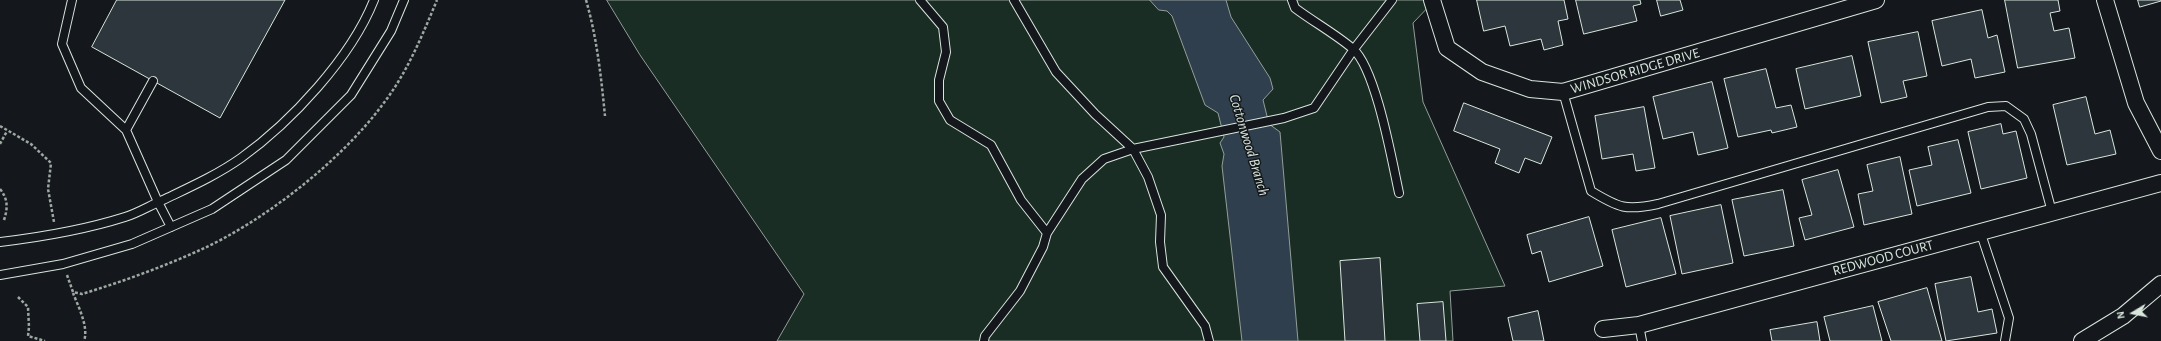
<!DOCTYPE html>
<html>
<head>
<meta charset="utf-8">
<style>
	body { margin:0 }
	#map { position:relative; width:2161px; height:341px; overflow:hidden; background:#14181c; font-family:"Alegreya Sans",sans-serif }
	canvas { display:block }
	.north { position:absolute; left:2113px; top:293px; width:40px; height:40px; -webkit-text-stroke:3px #14181c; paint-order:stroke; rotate:260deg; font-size:11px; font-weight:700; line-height:16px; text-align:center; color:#d8e6dc }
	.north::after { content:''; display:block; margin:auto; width:14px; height:18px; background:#d8e6dc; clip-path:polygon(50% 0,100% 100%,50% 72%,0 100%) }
</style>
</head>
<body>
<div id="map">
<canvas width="2161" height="341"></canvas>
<div class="north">N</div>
</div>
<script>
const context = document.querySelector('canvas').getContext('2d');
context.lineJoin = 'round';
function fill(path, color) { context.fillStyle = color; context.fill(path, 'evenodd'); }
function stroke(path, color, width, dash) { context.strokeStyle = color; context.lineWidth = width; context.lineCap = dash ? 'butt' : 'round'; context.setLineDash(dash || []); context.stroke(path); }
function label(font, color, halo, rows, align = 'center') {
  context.font = font + ' "Alegreya Sans",sans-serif'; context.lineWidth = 3; context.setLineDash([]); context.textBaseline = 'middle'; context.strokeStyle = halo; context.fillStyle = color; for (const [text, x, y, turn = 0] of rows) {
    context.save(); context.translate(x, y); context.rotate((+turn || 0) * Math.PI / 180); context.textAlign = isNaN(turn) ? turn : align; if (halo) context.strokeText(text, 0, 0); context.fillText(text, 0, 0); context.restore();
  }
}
const green = new Path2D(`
	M 607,0 L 1435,0 L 1413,23 L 1423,102 L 1505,286 L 1450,291 L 1453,341 L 777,341 L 804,294 L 640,55 Z`);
const water = new Path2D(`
	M 1150,0 L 1226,0 L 1231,17 L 1270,78 L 1273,89 L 1263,100 L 1269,124 L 1280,132 L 1298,341 L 1242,341 L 1222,166 L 1224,154 L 1220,143 L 1224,137 L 1218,113 L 1205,105 L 1172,16 L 1167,11 L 1159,10 Z`);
const building = new Path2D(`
	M 117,0 L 285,0 L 220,118 L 92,47 Z
	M 1477,0 L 1564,0 L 1568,19 L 1558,21 L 1563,45 L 1544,50 L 1541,39 L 1510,46 L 1505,26 L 1484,31 Z
	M 1576,0 L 1640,0 L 1641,4 L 1633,6 L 1637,21 L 1584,34 Z
	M 1657,0 L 1680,0 L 1683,10 L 1661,16 Z
	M 2005,0 L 2058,0 L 2060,11 L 2050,13 L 2054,31 L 2069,28 L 2075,58 L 2018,68 Z
	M 2138,0 L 2161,0 L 2161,1 L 2140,7 Z
	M 1982,10 L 1988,38 L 1997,35 L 2005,72 L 1975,78 L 1971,59 L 1942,66 L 1932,21 Z
	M 1918,32 L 1927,76 L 1903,81 L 1907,97 L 1881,103 L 1868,42 Z
	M 1852,56 L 1861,96 L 1805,109 L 1796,69 Z
	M 1766,69 L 1776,108 L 1791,105 L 1797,127 L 1772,133 L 1771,130 L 1738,137 L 1724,79 Z
	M 1712,82 L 1728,148 L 1698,155 L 1693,132 L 1663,139 L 1653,97 Z
	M 2086,97 L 2095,134 L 2110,130 L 2116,154 L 2067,165 L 2053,105 Z
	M 1464,103 L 1552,137 L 1541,164 L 1525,158 L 1519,173 L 1495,163 L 1500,149 L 1454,131 Z
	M 1644,107 L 1655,168 L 1636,171 L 1633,154 L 1602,159 L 1595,116 Z
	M 2001,124 L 2003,134 L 2016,131 L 2027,178 L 1981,189 L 1968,132 Z
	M 1958,140 L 1971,193 L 1917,206 L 1909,170 L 1932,165 L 1928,147 Z
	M 1900,157 L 1912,214 L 1864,225 L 1858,194 L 1873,191 L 1867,165 Z
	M 1838,170 L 1854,227 L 1805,240 L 1799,218 L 1812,215 L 1802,180 Z
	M 1783,190 L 1794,246 L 1744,256 L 1732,200 Z
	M 1721,205 L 1733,263 L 1682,274 L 1670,216 Z
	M 1589,217 L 1603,266 L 1549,282 L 1541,251 L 1532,254 L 1527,235 Z
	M 1661,218 L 1676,274 L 1626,287 L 1612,230 Z
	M 1380,258 L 1385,341 L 1345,341 L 1340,261 Z
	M 1971,277 L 1978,312 L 1992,309 L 1997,333 L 1946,341 L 1935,284 Z
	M 1927,288 L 1942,341 L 1891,341 L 1878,302 Z
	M 1443,302 L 1446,341 L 1420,341 L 1417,304 Z
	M 1873,306 L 1882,341 L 1830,341 L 1824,317 Z
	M 1538,311 L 1544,341 L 1513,341 L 1508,318 Z
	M 1817,322 L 1820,341 L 1772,341 L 1770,330 Z`);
const path = new Path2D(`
	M 586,0 C 597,38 601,76 605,116
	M 0,126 L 31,144 L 51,163 L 48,189 L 54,222
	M 0,144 L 7,131
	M 0,189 C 8,199 8,208 4,220
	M 67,275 L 73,292 L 82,294 C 121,282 160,268 198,251 C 263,222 341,161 383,104 C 407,73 422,36 437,0
	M 73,293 C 78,306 89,327 84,341
	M 18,297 L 28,307 L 29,327 L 28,336 L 45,341`);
const lane = new Path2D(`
	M 72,0 L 62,44 L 81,88 L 126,130 L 158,202 L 171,227
	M 920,0 L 943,27 L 946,52 L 939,80 L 939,101 L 950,120 L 991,145 L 1021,200 L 1047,233
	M 1014,0 L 1056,72 L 1095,114 L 1133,149 L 1148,177 L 1161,215 L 1160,242 L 1163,267 L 1205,326 L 1209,341
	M 1292,0 L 1295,8 C 1312,21 1337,35 1353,49 C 1376,69 1392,161 1399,193
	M 1563,92 L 1591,191 C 1619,208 1626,211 1658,204 L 1988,107 L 2006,106 L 2024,119 L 2031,134 L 2052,212
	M 126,130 L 153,81
	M 1980,231 L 2009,318 L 2005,341
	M 0,242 C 42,237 84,230 125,217 C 138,213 151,205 163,200 C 190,187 217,175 241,158 C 291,122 351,58 374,0
	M 0,275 L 63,264 L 132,244 L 212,209 L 286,160 L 351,95 L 391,31 L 404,0
	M 1639,325 L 1642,341
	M 984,341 L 985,336 L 1020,291 L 1043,247 L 1047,233 L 1082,179 L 1104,159 L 1133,149 L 1284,118 L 1314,108 L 1354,49 L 1392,0`);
const street = new Path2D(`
	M 1432,0 L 1447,48 L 1482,72 L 1530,89 L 1563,92 L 1876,0
	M 2105,0 L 2136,103 L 2161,151
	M 1603,329 L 1639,325 L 2161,183
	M 2082,341 L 2123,316 L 2161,284`);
const streetNames = [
	["WINDSOR RIDGE DRIVE",1635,71,-16],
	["REDWOOD COURT",1883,258,-15]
];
const waterNames = [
	["Cottonwood Branch",1249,145,73]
];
fill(green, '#1a2d24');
stroke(green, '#939e99', 1);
fill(water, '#2f3f4d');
stroke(water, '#939e99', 1);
fill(building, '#2c363c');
stroke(building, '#d8e6dc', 1);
stroke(lane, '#d8e6dc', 10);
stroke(street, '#d8e6dc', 18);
stroke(path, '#9da8a2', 2.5, [3, 2]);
stroke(lane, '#14181c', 8);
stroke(street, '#14181c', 16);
label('14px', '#d8e6dc', '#14181c', streetNames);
label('italic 15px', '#d8e6dc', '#14181c', waterNames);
</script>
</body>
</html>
